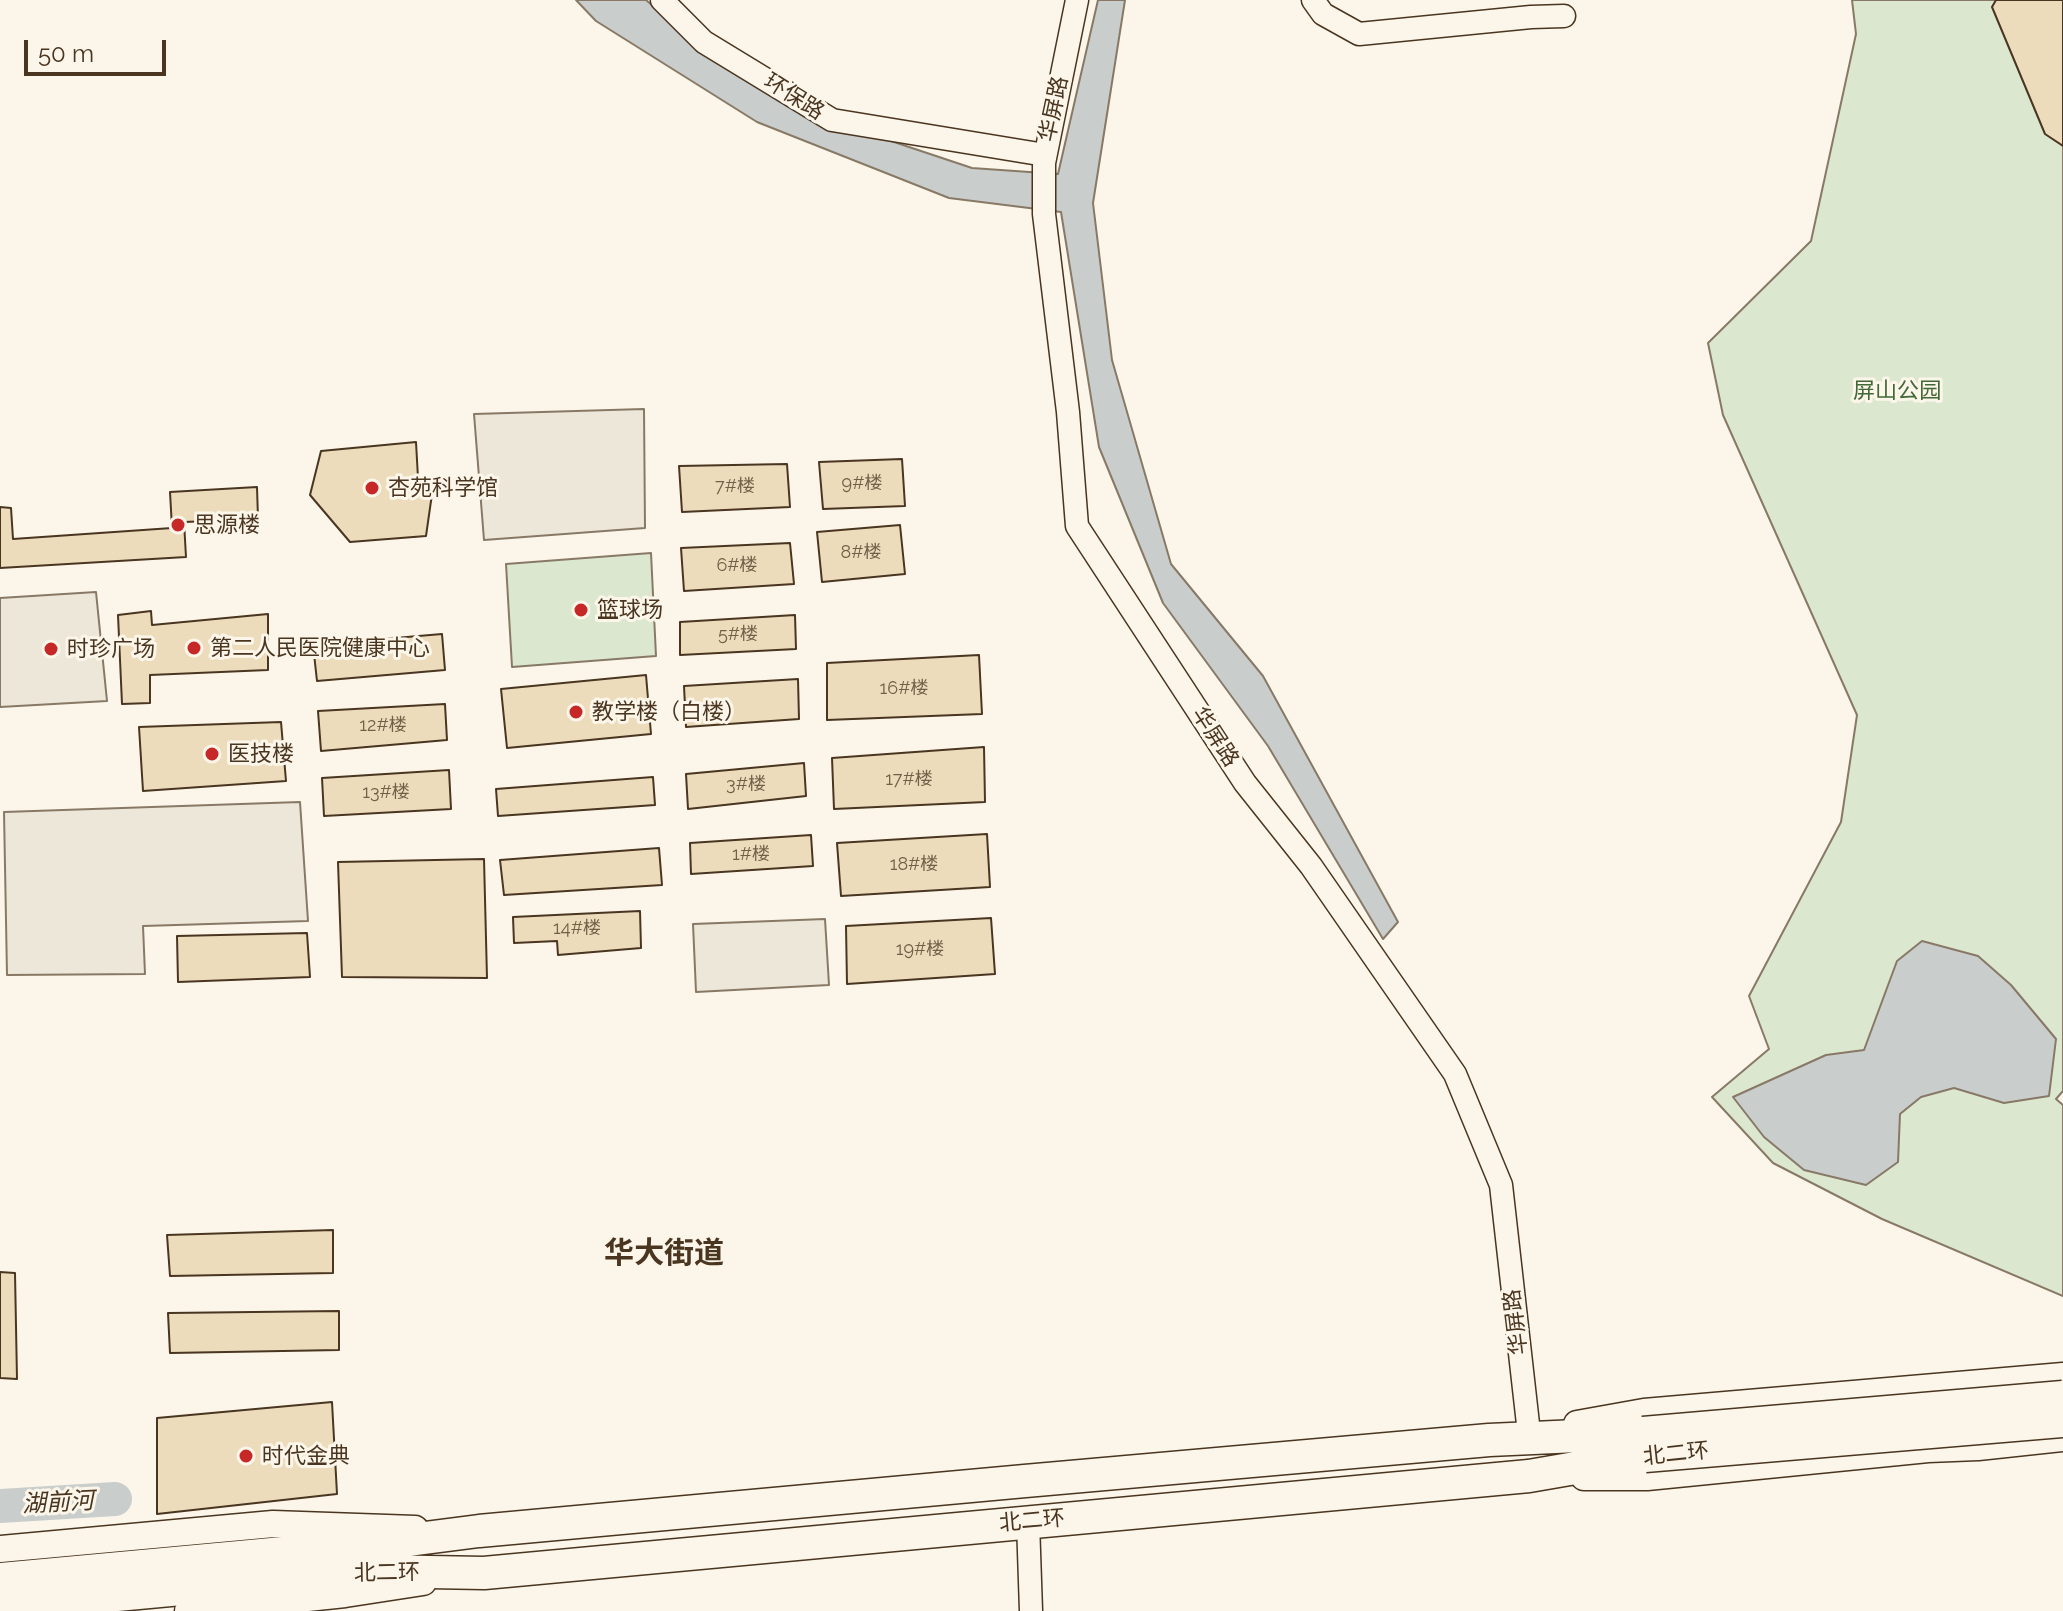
<!DOCTYPE html>
<html>
<head>
<meta charset="utf-8">
<style>
	body { margin:0 }
	#map { position:relative; width:2063px; height:1611px; overflow:hidden; background:#fbf6e9; font-family:Raleway,sans-serif }
	canvas { display:block }
	.scale { position:absolute; left:24px; top:40px; width:142px; height:36px; box-sizing:border-box; border:4px solid #4a3520; border-top:0; padding-left:10px; font-size:24px; line-height:28px; white-space:nowrap; color:#4a3520; -webkit-text-stroke:6px #fbf6e9; paint-order:stroke }
</style>
</head>
<body>
<div id="map">
<canvas width="2063" height="1611"></canvas>
<div class="scale">50 m</div>
</div>
<script>
const context = document.querySelector('canvas').getContext('2d');
context.lineJoin = 'round';
function fill(path, color) { context.fillStyle = color; context.fill(path, 'evenodd'); }
function stroke(path, color, width, dash) { context.strokeStyle = color; context.lineWidth = width; context.lineCap = dash ? 'butt' : 'round'; context.setLineDash(dash || []); context.stroke(path); }
function label(font, color, halo, rows, align = 'center') {
  context.font = font + ' Raleway,"Noto Sans SC",sans-serif'; context.lineWidth = 6; context.setLineDash([]); context.textBaseline = 'middle'; context.strokeStyle = halo; context.fillStyle = color; for (const [text, x, y, turn = 0] of rows) {
    context.save(); context.translate(x, y); context.rotate((+turn || 0) * Math.PI / 180); context.textAlign = isNaN(turn) ? turn : align; if (halo) context.strokeText(text, 0, 0); context.fillText(text, 0, 0); context.restore();
  }
}
const green = new Path2D(`
	M 1852,0 L 2063,0 L 2063,1091 L 2056,1099 L 2063,1105 L 2063,1296 L 1882,1219 L 1773,1163 L 1712,1097 L 1769,1049 L 1749,996 L 1841,822 L 1857,715 L 1723,415 L 1708,343 L 1811,241 L 1856,34 Z
	M 651,553 L 656,656 L 512,667 L 506,564 Z`);
const parking = new Path2D(`
	M 644,409 L 645,528 L 484,540 L 474,414 Z
	M 96,592 L 107,701 L 0,707 L 0,598 Z
	M 300,802 L 308,921 L 143,926 L 145,974 L 7,975 L 4,812 Z
	M 825,919 L 829,985 L 696,992 L 693,924 Z`);
const water = new Path2D(`
	M 576,0 L 646,0 L 716,60 L 804,112 L 972,168 L 1058,174 L 1098,0 L 1125,0 L 1093,203 L 1112,360 L 1171,564 L 1263,676 L 1398,922 L 1383,939 L 1268,746 L 1163,603 L 1099,447 L 1061,212 L 949,198 L 757,122 L 596,21 Z
	M 1922,941 L 1978,956 L 2011,985 L 2056,1039 L 2049,1096 L 2004,1103 L 1954,1088 L 1921,1097 L 1900,1114 L 1898,1162 L 1866,1185 L 1804,1170 L 1764,1137 L 1733,1097 L 1826,1055 L 1864,1050 L 1897,961 Z`);
const river = new Path2D(`
	M 0,1506 L 115,1499`);
const building = new Path2D(`
	M 1996,0 L 2063,0 L 2063,146 L 2045,134 L 1992,7 Z
	M 416,442 L 418,478 L 434,480 L 426,536 L 350,542 L 310,495 L 321,451 Z
	M 902,459 L 905,506 L 823,509 L 819,462 Z
	M 787,464 L 790,507 L 682,512 L 679,466 Z
	M 257,487 L 258,519 L 184,522 L 186,557 L 0,568 L 0,507 L 11,508 L 13,539 L 172,528 L 170,492 Z
	M 900,525 L 905,574 L 822,582 L 817,532 Z
	M 790,543 L 794,584 L 684,591 L 681,548 Z
	M 151,611 L 152,625 L 268,614 L 268,670 L 150,675 L 150,703 L 122,704 L 118,615 Z
	M 795,615 L 796,649 L 680,655 L 680,622 Z
	M 442,634 L 445,670 L 317,681 L 313,645 Z
	M 979,655 L 982,714 L 827,720 L 827,663 Z
	M 646,675 L 651,734 L 507,748 L 501,689 Z
	M 798,679 L 799,719 L 686,727 L 684,686 Z
	M 445,704 L 447,740 L 321,751 L 318,711 Z
	M 281,722 L 286,781 L 143,791 L 139,727 Z
	M 984,747 L 985,802 L 834,809 L 832,758 Z
	M 804,763 L 806,796 L 688,809 L 686,774 Z
	M 449,770 L 451,809 L 324,816 L 322,778 Z
	M 653,777 L 655,805 L 498,816 L 496,789 Z
	M 987,834 L 990,887 L 841,896 L 837,843 Z
	M 811,835 L 813,866 L 691,874 L 690,843 Z
	M 659,848 L 662,885 L 504,895 L 500,860 Z
	M 484,859 L 487,978 L 342,977 L 338,862 Z
	M 640,911 L 641,948 L 558,955 L 557,941 L 514,943 L 513,917 Z
	M 991,918 L 995,974 L 847,984 L 846,926 Z
	M 307,933 L 310,977 L 178,982 L 177,936 Z
	M 333,1230 L 333,1273 L 170,1276 L 167,1235 Z
	M 0,1272 L 15,1273 L 17,1379 L 0,1378 Z
	M 339,1311 L 339,1350 L 170,1353 L 168,1313 Z
	M 332,1402 L 337,1494 L 157,1514 L 157,1418 Z`);
const minor = new Path2D(`
	M 662,0 L 704,42 L 832,120 L 1045,155
	M 1077,0 L 1044,163 L 1044,214 L 1068,412 L 1077,526 L 1245,783 L 1311,866 L 1455,1074 L 1501,1185 L 1529,1433
	M 1313,0 L 1323,14 L 1359,34 L 1531,17 L 1564,16
	M 1028,1522 L 1031,1611`);
const major = new Path2D(`
	M 1577,1424 L 1644,1412 L 2063,1376
	M 1584,1477 L 1647,1477 L 1928,1449 L 1978,1447 L 2063,1438
	M 0,1549 L 273,1524 L 415,1529
	M 188,1611 L 345,1594 L 423,1582`);
const highway = new Path2D(`
	M 0,1579 L 370,1545 L 479,1531 L 1025,1481 L 1489,1440 L 1643,1433
	M 0,1606 L 374,1571 L 484,1573 L 1529,1476 L 1645,1456`);
const highwayBridge = new Path2D(`
	M 1643,1433 L 2063,1397
	M 1645,1456 L 2063,1421`);
const markers = [
	[372,488,8,"#c62828"],
	[178,525,8,"#c62828"],
	[581,610,8,"#c62828"],
	[194,648,8,"#c62828"],
	[51,649,8,"#c62828"],
	[576,712,8,"#c62828"],
	[212,754,8,"#c62828"],
	[246,1456,8,"#c62828"]
];
const numberNames = [
	["9#楼",862,484],
	["7#楼",735,487],
	["8#楼",861,553],
	["6#楼",737,566],
	["5#楼",738,635],
	["16#楼",904,689],
	["12#楼",383,726],
	["17#楼",909,780],
	["3#楼",746,785],
	["13#楼",386,793],
	["1#楼",751,855],
	["18#楼",914,865],
	["14#楼",577,929],
	["19#楼",920,950]
];
const streetNames = [
	["环保路",794,97,32],
	["华屏路",1054,109,-78],
	["华屏路",1215,737,57],
	["华屏路",1516,1322,-97],
	["北二环",1676,1454,-6],
	["北二环",1032,1521,-5],
	["北二环",387,1573,-1]
];
const parkNames = [
	["屏山公园",1897,391]
];
const poiNames = [
	["杏苑科学馆",388,488],
	["思源楼",194,525],
	["篮球场",597,610],
	["第二人民医院健康中心",210,648],
	["时珍广场",67,649],
	["教学楼（白楼）",592,712],
	["医技楼",228,754],
	["时代金典",262,1456]
];
const waterNames = [
	["湖前河",58,1503,-3]
];
const districtNames = [
	["华大街道",664,1254]
];
fill(green, '#dce7d0');
stroke(green, '#887966', 2);
fill(parking, '#ede7d9');
stroke(parking, '#887966', 2);
fill(water, '#c9cecd');
stroke(water, '#887966', 2);
stroke(river, '#c9cecd', 34);
fill(building, '#ecdcbc');
stroke(building, '#4a3520', 2);
stroke(minor, '#4a3520', 25);
stroke(major, '#4a3520', 29);
stroke(highway, '#4a3520', 35);
stroke(minor, '#fbf6e9', 22);
stroke(major, '#fbf6e9', 26);
stroke(highway, '#fbf6e9', 32);
stroke(highwayBridge, '#4a3520', 35, []);
stroke(highwayBridge, '#fbf6e9', 32);
for (const [x, y, r, color] of markers) { const dot = new Path2D(); dot.arc(x, y, r, 0, 2 * Math.PI); context.fillStyle = color; context.fill(dot); stroke(dot, '#fbf6e9', 3); }
label('18px', '#725f47', null, numberNames);
label('22px', '#4a3520', '#fbf6e9', streetNames);
label('22px', '#436837', '#fbf6e9', parkNames);
label('22px', '#4a3520', '#fbf6e9', poiNames, 'left');
label('italic 24px', '#4a3520', '#fbf6e9', waterNames);
label('bold 30px', '#4a3520', '#fbf6e9', districtNames);
</script>
</body>
</html>
